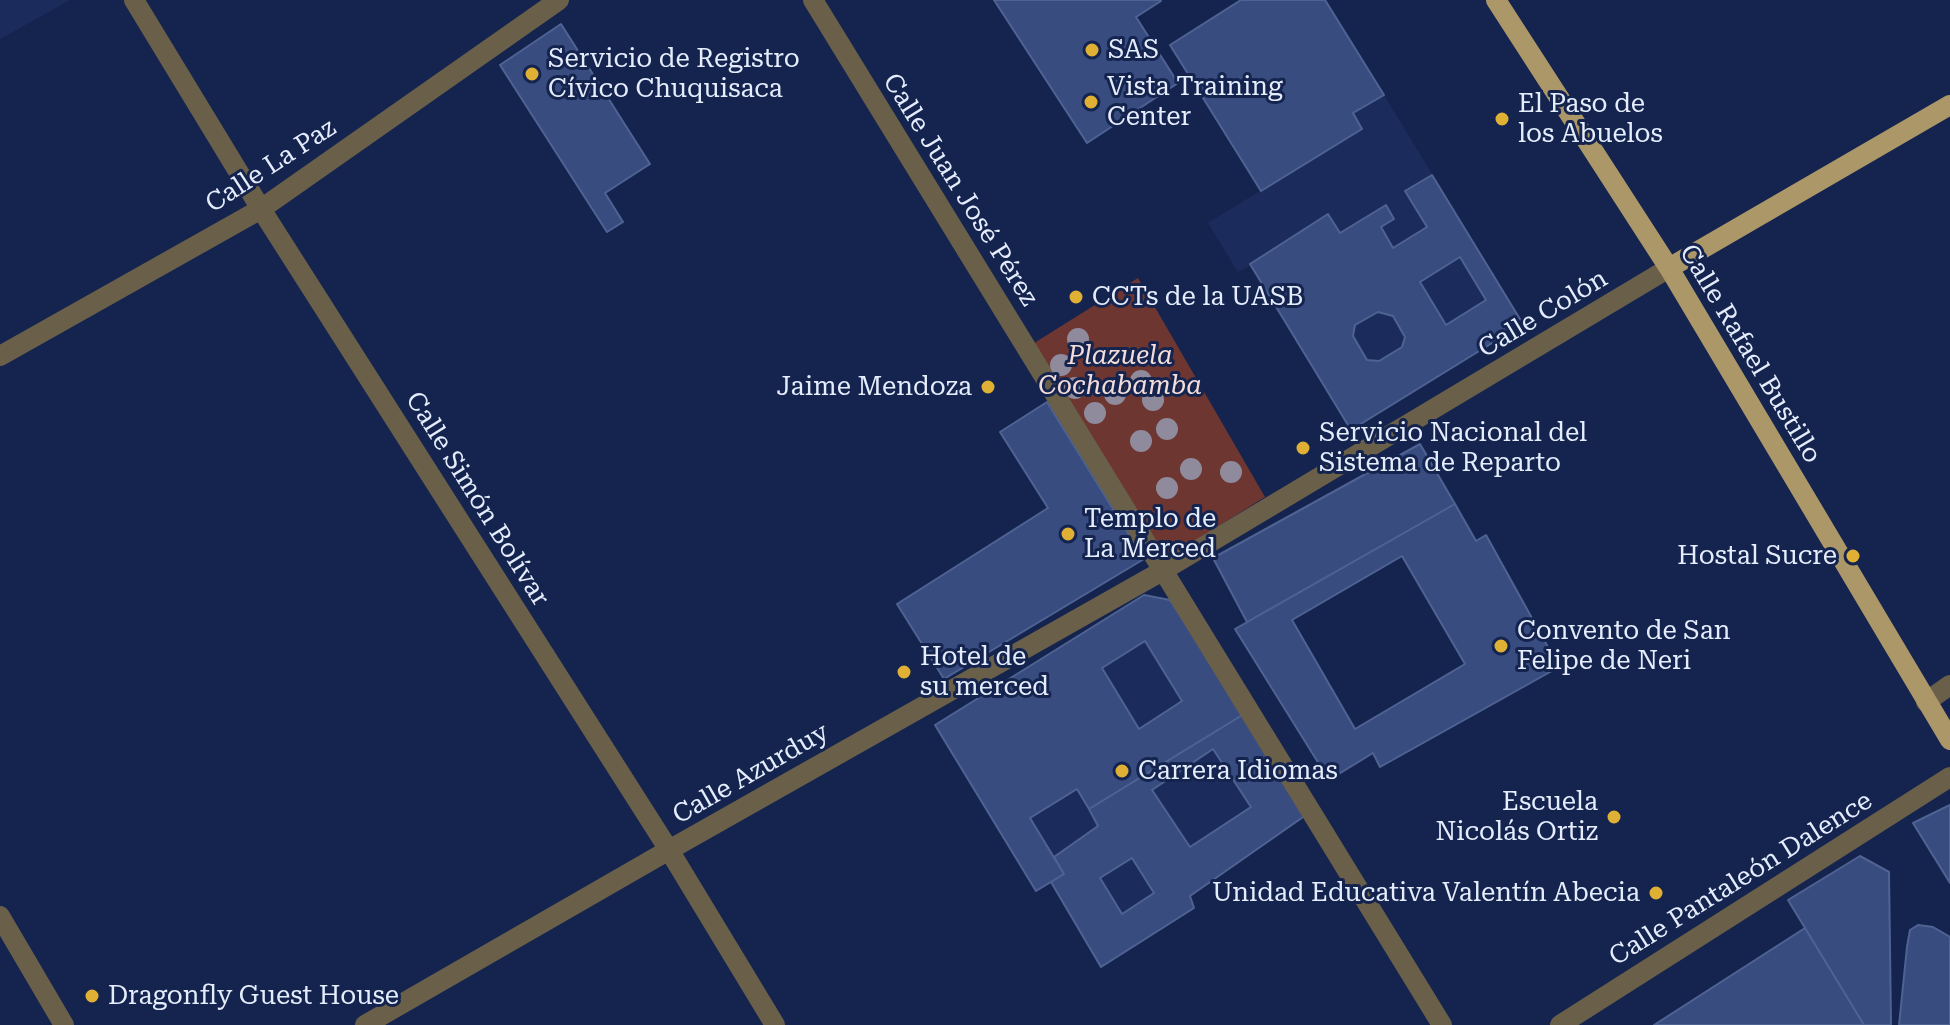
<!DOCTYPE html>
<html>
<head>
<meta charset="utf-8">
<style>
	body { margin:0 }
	canvas { display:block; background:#14244e }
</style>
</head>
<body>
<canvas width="1950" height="1025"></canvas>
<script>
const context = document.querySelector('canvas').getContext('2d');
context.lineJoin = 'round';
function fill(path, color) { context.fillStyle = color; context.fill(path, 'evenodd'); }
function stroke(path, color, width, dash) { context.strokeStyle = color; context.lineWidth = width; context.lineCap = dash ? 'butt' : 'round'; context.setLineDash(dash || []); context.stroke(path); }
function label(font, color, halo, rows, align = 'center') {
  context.font = font + ' "Roboto Serif",serif'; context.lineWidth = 6; context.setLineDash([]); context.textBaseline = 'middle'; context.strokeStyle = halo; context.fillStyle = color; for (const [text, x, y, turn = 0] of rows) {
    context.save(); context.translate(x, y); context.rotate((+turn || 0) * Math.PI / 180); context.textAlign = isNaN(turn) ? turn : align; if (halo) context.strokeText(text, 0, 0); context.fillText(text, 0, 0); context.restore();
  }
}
const built = new Path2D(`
	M 0,0 L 70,0 L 0,39 Z
	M 1384,95 L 1523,324 L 1351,430 L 1251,265 L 1238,272 L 1208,223 L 1361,129 L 1353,113 Z
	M 1144,595 L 1306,815 L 1190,896 L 1194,908 L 1101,967 L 1051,883 L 1036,891 L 935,725 Z`);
const green = new Path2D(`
	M 1138,278 L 1265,497 L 1175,553 L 1165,552 L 1158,545 L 1031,345 Z`);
const building = new Path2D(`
	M 994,0 L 1160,0 L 1161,1 L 1136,17 L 1178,83 L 1087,143 Z
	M 1241,0 L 1325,0 L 1384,95 L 1353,113 L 1362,129 L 1261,191 L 1170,45 Z
	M 561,24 L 650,164 L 605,193 L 623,222 L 607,232 L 500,65 Z
	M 1432,175 L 1523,324 L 1351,430 L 1250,264 L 1328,214 L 1340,233 L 1386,205 L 1394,219 L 1381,227 L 1393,248 L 1427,227 L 1405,191 ZM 1460,257 L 1486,300 L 1446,325 L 1420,282 ZM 1378,312 L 1393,316 L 1405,337 L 1402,347 L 1379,361 L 1367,360 L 1353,336 L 1355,325 Z
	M 1047,402 L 1144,559 L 944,679 L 897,604 L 1048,508 L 1000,432 Z
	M 1420,444 L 1455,504 L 1247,622 L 1213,558 Z
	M 1455,504 L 1476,541 L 1486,535 L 1559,667 L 1380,767 L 1373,753 L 1329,780 L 1235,629 ZM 1402,556 L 1465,664 L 1355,729 L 1292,620 Z
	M 1144,595 L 1170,600 L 1244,714 L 1089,809 L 1077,789 L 1030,818 L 1064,874 L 1036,891 L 935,725 ZM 1145,641 L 1182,701 L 1139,729 L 1102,668 Z
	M 1244,714 L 1306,815 L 1190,896 L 1194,908 L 1101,967 L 1051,882 L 1064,874 L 1054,857 L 1098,826 L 1089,809 ZM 1213,749 L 1251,807 L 1190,847 L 1152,790 ZM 1132,858 L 1154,893 L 1122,914 L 1100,878 Z
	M 1950,805 L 1950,883 L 1913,823 Z
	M 1860,856 L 1889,872 L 1891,1025 L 1864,1025 L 1788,900 Z
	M 1918,925 L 1933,927 L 1950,937 L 1950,1025 L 1899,1025 L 1907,947 L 1910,930 Z
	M 1805,928 L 1864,1025 L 1654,1025 Z`);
const minor = new Path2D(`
	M 134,0 L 261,209 L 669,850 L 775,1025
	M 813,0 L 1442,1025
	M 0,356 L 261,209 L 559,0
	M 1926,702 L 1950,685
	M 0,916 L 64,1025
	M 365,1025 L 669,850 L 1164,570 L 1669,268
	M 1560,1025 L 1950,777`);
const major = new Path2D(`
	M 1496,0 L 1669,268 L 1950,740
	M 1669,268 L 1950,105`);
const trees = [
	[1078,339],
	[1061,365],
	[1141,381],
	[1075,388],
	[1115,394],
	[1153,400],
	[1095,413],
	[1167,429],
	[1141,441],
	[1191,469],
	[1231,472],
	[1167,488]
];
const markers = [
	[1092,50,8,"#e0b034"],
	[532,74,8,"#e0b034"],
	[1091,102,8,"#e0b034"],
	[1502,119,8,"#e0b034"],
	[1076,297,8,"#e0b034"],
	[988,387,8,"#e0b034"],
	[1303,448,8,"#e0b034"],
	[1068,534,8,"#e0b034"],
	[1853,556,8,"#e0b034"],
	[1501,646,8,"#e0b034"],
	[904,672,8,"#e0b034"],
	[1122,771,8,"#e0b034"],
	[1614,817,8,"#e0b034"],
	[1656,893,8,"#e0b034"],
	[92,996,8,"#e0b034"]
];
const poiNames = [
	["SAS",1108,50],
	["Servicio de Registro",548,59],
	["Cívico Chuquisaca",548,89],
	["Vista Training",1107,87],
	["Center",1107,117],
	["El Paso de",1518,104],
	["los Abuelos",1518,134],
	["CCTs de la UASB",1092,297],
	["Jaime Mendoza",972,387,"right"],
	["Servicio Nacional del",1319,433],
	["Sistema de Reparto",1319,463],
	["Templo de",1084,519],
	["La Merced",1084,549],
	["Hostal Sucre",1837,556,"right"],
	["Convento de San",1517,631],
	["Felipe de Neri",1517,661],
	["Hotel de",920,657],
	["su merced",920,687],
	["Carrera Idiomas",1138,771],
	["Escuela",1598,802,"right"],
	["Nicolás Ortiz",1598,832,"right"],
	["Unidad Educativa Valentín Abecia",1640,893,"right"],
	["Dragonfly Guest House",108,996]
];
const streetNames = [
	["Calle La Paz",271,166,-33],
	["Calle Juan José Pérez",960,190,58],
	["Calle Colón",1543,314,-31],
	["Calle Rafael Bustillo",1750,354,59],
	["Calle Simón Bolívar",477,499,58],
	["Calle Azurduy",751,774,-30],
	["Calle Pantaleón Dalence",1741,879,-32]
];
const parkNames = [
	["Plazuela",1120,356],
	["Cochabamba",1120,386]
];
fill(built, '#1b2c5c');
fill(green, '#6e3631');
fill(building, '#384c80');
stroke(building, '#4f6393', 2);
stroke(minor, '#6a5f49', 20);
stroke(major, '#ac9768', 20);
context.fillStyle = '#8f8a9c';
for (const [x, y] of trees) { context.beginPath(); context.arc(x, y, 11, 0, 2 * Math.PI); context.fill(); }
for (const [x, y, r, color] of markers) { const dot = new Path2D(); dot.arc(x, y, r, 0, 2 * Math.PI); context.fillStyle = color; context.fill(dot); stroke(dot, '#14244e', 3); }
label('26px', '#e5edfd', '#14244e', poiNames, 'left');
label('26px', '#e5edfd', '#14244e', streetNames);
label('italic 26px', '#f3dddb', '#14244e', parkNames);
</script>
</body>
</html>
